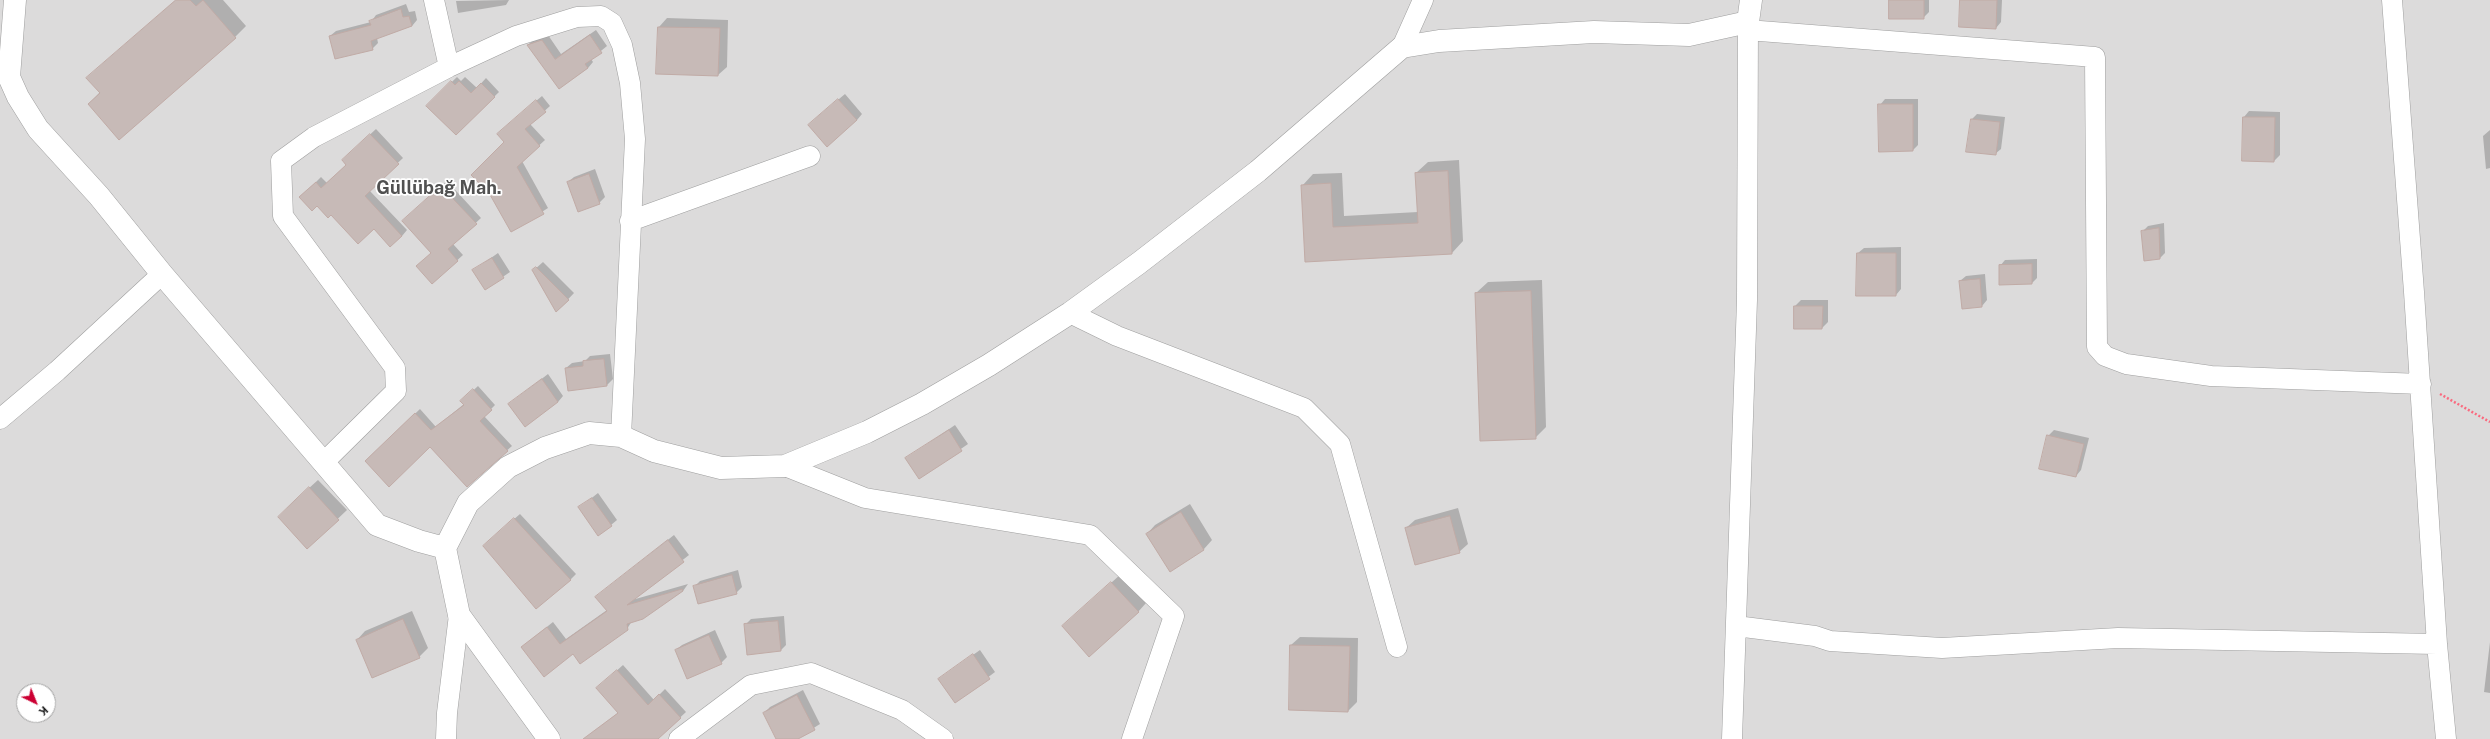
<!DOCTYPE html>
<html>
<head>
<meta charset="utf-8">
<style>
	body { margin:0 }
	#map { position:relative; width:2490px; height:739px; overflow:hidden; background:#efe9e4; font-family:"Public Sans",sans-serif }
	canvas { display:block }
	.north { position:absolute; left:16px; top:683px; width:40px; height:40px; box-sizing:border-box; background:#fff; border:1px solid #a5a5a5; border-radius:50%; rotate:137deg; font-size:11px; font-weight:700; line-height:16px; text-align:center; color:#1e1e1e }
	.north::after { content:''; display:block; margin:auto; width:14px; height:18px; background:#c03; clip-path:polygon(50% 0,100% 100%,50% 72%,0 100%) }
</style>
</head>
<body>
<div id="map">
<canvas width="2490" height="739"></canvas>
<div class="north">K</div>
</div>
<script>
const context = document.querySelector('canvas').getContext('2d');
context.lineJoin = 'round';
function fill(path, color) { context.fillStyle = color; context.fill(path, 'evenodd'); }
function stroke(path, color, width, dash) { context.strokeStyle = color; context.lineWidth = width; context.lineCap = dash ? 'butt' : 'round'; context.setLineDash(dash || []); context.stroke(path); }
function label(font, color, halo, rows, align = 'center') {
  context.font = font + ' "Public Sans",sans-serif'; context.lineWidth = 3.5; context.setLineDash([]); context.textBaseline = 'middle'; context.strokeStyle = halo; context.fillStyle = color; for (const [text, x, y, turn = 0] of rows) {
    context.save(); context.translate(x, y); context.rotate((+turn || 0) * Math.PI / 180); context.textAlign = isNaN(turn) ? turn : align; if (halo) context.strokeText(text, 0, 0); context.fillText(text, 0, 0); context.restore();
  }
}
const residential = new Path2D(`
	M 0,0 L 2490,0 L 2490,739 L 0,739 ZM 24,691 L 48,691 L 48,715 L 24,715 Z`);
const shadow = new Path2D(`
	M 176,0 L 223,0 L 246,26 L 235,37 L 89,104 L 100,92 L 99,67 Z
	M 509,0 L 506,5 L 458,13 L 456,1 Z
	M 1890,0 L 1929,0 L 1929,12 L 1923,18 Z
	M 1961,0 L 2002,0 L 2001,22 L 1996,28 Z
	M 406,4 L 409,12 L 415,11 L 417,20 L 412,26 L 377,38 L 378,43 L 372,49 L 330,36 L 336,31 L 371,22 L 376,15 Z
	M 667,18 L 728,20 L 727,67 L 718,75 L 657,73 L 659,27 Z
	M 596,30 L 607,46 L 591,59 L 593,62 L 588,68 L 559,88 L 528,45 L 534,39 L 548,35 L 561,54 Z
	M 457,77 L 461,81 L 465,77 L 477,88 L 486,78 L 499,92 L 456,134 L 427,106 Z
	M 845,94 L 862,114 L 857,120 L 815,119 Z
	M 542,96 L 550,106 L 530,124 L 545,140 L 522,161 L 548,208 L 512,231 L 503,129 Z
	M 1885,99 L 1918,99 L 1918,145 L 1913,150 L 1880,105 Z
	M 2249,111 L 2280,112 L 2280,155 L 2274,161 L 2243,160 L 2244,117 Z
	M 1977,114 L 2005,117 L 2001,149 L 1995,154 L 1972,119 Z
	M 376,129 L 403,158 L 369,190 L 407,230 L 402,236 L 331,214 L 301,197 L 321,177 L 327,183 L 347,165 L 348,155 Z
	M 2490,130 L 2490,168 L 2486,169 L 2483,136 Z
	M 1459,160 L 1463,241 L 1452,253 L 1306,261 L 1302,186 L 1313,174 L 1342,173 L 1344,216 L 1418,212 L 1416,173 L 1428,162 Z
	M 595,169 L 605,197 L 599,203 L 568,182 L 574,177 Z
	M 447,181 L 481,218 L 453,244 L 463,255 L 432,283 L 432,253 L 408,216 Z
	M 2164,223 L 2165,253 L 2160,258 L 2142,232 L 2148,226 Z
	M 1901,247 L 1901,289 L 1896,295 L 1858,253 L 1864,248 Z
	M 498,253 L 510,272 L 485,289 L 474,270 Z
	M 2037,259 L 2037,278 L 2032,283 L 2000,266 L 2005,260 Z
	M 543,262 L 574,293 L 557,311 L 534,270 Z
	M 1985,274 L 1987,300 L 1982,306 L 1960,281 L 1966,276 Z
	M 1542,280 L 1546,427 L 1535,438 L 1476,293 L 1488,282 Z
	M 1801,300 L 1828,300 L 1828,322 L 1822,328 L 1795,328 L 1795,306 Z
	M 610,354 L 613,379 L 607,385 L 569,390 L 566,368 L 572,363 L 585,361 L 590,356 Z
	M 548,374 L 563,396 L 558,402 L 509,404 Z
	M 478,386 L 495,405 L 484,416 L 512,446 L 467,485 L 430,445 L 366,461 L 420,409 L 436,427 L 464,404 L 462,401 Z
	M 955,425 L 968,444 L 919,478 L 907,458 Z
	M 2054,430 L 2089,438 L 2081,470 L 2076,476 L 2048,436 Z
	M 318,480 L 347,510 L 307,548 L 287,508 Z
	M 598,493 L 617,520 L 611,525 L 579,508 Z
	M 1190,504 L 1212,540 L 1204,549 L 1170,570 L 1147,534 L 1155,525 Z
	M 1458,508 L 1468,544 L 1459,552 L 1406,528 L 1415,520 Z
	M 520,514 L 576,574 L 570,580 L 490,540 Z
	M 674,535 L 689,555 L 632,600 L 688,584 L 683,591 L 632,621 L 627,629 L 573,653 L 528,642 L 553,622 L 566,639 L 607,610 L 596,597 Z
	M 738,570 L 742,587 L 736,593 L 694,587 L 700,581 Z
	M 1121,574 L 1146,603 L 1138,612 L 1072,618 Z
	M 412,611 L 428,648 L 419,657 L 357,640 L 365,631 Z
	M 784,616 L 786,645 L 781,650 L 745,625 L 751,619 Z
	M 715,630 L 727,657 L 721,663 L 676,650 L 682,645 Z
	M 1300,637 L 1358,638 L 1357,702 L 1348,711 L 1291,645 Z
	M 2490,642 L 2490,693 L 2484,692 Z
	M 980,650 L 995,672 L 955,702 L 939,679 Z
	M 623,665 L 654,700 L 665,689 L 686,712 L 657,739 L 596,739 L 592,733 L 619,712 L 603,683 Z
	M 803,690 L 820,724 L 796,739 L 777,739 L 764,713 L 770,707 Z`);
const building = new Path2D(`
	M 176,0 L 190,0 L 196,6 L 203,0 L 236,38 L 119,140 L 88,104 L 100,93 L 86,78 Z
	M 1889,0 L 1924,0 L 1924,19 L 1889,19 Z
	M 1960,0 L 1997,0 L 1996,29 L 1959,27 Z
	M 401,9 L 403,17 L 409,16 L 412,26 L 371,41 L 373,50 L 335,59 L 329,36 L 371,25 L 369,21 Z
	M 658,27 L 720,28 L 718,76 L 656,74 Z
	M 590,35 L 602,53 L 585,64 L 588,68 L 559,89 L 527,45 L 542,40 L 555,59 Z
	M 451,81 L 455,85 L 459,81 L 471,93 L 481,83 L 495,97 L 456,135 L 426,106 Z
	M 838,99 L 857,120 L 827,147 L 808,125 Z
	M 536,100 L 546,112 L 525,129 L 540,146 L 517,167 L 544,214 L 511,232 L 489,193 L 471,175 L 504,142 L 497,134 Z
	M 1878,104 L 1913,104 L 1913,151 L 1879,152 Z
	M 2243,117 L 2275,117 L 2274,162 L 2242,161 Z
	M 1971,119 L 2000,122 L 1996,155 L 1966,152 Z
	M 370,134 L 399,164 L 365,196 L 402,236 L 390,247 L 374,229 L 358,244 L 331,215 L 328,218 L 317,206 L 312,211 L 299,197 L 316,182 L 321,188 L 346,165 L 342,160 Z
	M 1448,171 L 1452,254 L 1305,262 L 1301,185 L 1331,183 L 1333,227 L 1418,223 L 1415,173 Z
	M 589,174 L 600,204 L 578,212 L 567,182 Z
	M 441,186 L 477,224 L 448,249 L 458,261 L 432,284 L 416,266 L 431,253 L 402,221 Z
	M 2159,228 L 2160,259 L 2144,261 L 2141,231 Z
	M 1857,253 L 1896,253 L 1896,296 L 1856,296 Z
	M 492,258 L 504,278 L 485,290 L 472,270 Z
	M 2032,264 L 2032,284 L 1999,285 L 1999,265 Z
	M 536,267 L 569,300 L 556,312 L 532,270 Z
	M 1980,279 L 1982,307 L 1962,309 L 1959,281 Z
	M 1531,291 L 1536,439 L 1480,441 L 1475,293 Z
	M 1794,306 L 1823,306 L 1822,329 L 1794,329 Z
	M 604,359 L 607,386 L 568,391 L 565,368 L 583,366 L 583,361 Z
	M 542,379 L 558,402 L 525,427 L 508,404 Z
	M 473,389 L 492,410 L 480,421 L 508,451 L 467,487 L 430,447 L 389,487 L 365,461 L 415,413 L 431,430 L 464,405 L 460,401 Z
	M 949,430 L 962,451 L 919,479 L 905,458 Z
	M 2047,435 L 2084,444 L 2076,477 L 2039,469 Z
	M 309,487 L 339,520 L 307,549 L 278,517 Z
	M 592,498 L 612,526 L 598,536 L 578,507 Z
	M 1181,512 L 1204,550 L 1170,572 L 1146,534 Z
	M 1450,516 L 1460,553 L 1415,565 L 1405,528 Z
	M 514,518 L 571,580 L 536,609 L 483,546 Z
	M 668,540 L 684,562 L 627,605 L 682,589 L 683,591 L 643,619 L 627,624 L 628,630 L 580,664 L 573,654 L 544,677 L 521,647 L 547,627 L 560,644 L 607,611 L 595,597 Z
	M 732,575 L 737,594 L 698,604 L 693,586 Z
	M 1111,582 L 1139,612 L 1089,657 L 1062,626 Z
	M 403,619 L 420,658 L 372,678 L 356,640 Z
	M 778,621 L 781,651 L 747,655 L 744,624 Z
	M 709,635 L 722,664 L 687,679 L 675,650 Z
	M 1290,645 L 1350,646 L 1348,712 L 1289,710 Z
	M 973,654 L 990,679 L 955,703 L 938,679 Z
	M 617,670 L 648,705 L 659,694 L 681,718 L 658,739 L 583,739 L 618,713 L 596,688 Z
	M 797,695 L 815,730 L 798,739 L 776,739 L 763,713 Z`);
const path = new Path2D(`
	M 2440,394 L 2490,422`);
const minor = new Path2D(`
	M 434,0 L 449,67
	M 2392,0 L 2414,292 L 2437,644 L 2446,739
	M 1747,30 L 2095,57 L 2097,347 L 2105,356 L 2126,364 L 2211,376 L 2421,384
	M 1402,47 L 1423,0
	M 630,221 L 810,156
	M 1070,313 L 1117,336 L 1304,408 L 1340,444 L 1397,647
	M 0,419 L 57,371 L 162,274
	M 323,463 L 396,391 L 395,368 L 283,216 L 281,161 L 314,137 L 449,67 L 516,36 L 577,17 L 601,16 L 612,23 L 622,45 L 630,83 L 635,139 L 621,436
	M 785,466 L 865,498 L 1090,535 L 1174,616 L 1132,739
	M 1736,626 L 1815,636 L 1830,641 L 1942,648 L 2118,638 L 2437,644
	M 446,739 L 447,713 L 459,615
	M 679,739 L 751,685 L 811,673 L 902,710 L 943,739
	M 1732,739 L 1747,300 L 1748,22`);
const tertiary = new Path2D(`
	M 15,0 L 9,77 L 18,97 L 38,129 L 99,196 L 162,274 L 377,525 L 419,541 L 445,548
	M 1748,22 L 1751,0
	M 549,739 L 459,615 L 445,548 L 468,503 L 508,467 L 545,448 L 589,433 L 621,436 L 654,451 L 721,468 L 785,466 L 867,432 L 922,404 L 989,365 L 1070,313 L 1139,263 L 1258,171 L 1402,47 L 1439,41 L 1594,32 L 1689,35 L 1748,22`);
const districtNames = [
	["Güllübağ Mah.",439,188]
];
fill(residential, '#dcdbdb');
fill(shadow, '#0003');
fill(building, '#c7bab7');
stroke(building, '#c1aba6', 1);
stroke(minor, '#9f9f9f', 21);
stroke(tertiary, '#9f9f9f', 23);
stroke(path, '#fa6a7f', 2.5, [2, 2]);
stroke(minor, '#fff', 20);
stroke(tertiary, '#fff', 22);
label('bold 18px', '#515151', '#fff', districtNames);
</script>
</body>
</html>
